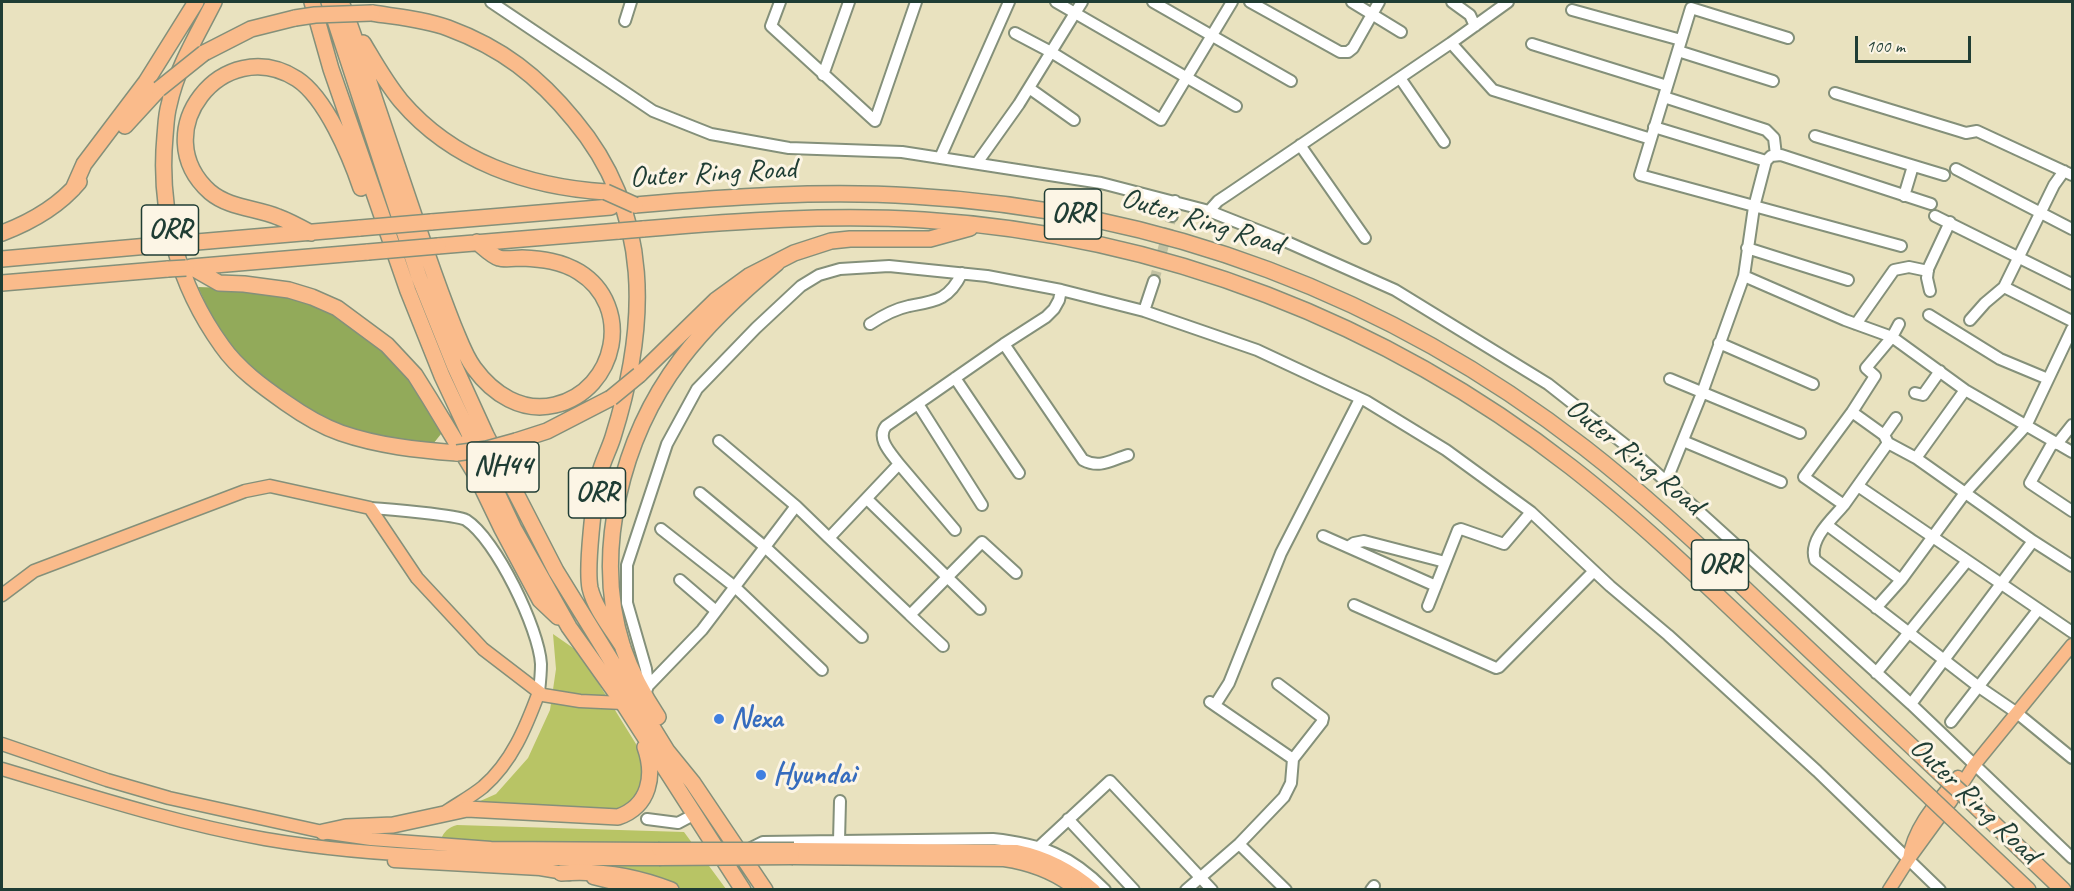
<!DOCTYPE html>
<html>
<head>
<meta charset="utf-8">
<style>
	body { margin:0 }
	#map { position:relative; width:2074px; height:891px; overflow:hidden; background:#e9e2bf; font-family:Caveat,sans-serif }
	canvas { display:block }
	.frame { position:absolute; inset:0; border:3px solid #1f3d34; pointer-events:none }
	.scale { position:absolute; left:1855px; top:36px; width:116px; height:27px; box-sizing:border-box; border:3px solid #1f3d34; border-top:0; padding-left:8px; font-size:18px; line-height:21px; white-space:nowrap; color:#1f3d34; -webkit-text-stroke:4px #fcf5e5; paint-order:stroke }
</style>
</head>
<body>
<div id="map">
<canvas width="2074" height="891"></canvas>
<div class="frame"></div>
<div class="scale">100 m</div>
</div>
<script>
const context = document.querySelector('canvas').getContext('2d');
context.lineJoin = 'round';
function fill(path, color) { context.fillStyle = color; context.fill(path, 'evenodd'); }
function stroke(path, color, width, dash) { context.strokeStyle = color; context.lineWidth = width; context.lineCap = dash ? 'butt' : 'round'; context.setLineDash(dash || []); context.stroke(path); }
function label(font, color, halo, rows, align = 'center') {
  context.font = font + ' Caveat,sans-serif'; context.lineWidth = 6; context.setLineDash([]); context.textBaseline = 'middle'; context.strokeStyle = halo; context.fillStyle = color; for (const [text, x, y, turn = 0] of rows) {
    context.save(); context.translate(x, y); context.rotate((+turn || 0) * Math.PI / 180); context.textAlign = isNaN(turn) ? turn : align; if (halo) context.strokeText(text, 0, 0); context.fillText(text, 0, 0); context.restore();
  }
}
const green = new Path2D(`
	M 553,634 L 579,652 L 636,744 L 643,759 L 642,785 L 626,810 L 607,810 L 478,802 L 496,794 L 528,758 L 550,710 L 556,669 Z
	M 457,825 L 684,832 L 726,889 L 682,889 L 662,881 L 437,861 C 440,844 439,830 457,825 Z`);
const forest = new Path2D(`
	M 198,287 L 226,288 L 290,297 L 319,307 L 342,318 L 402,367 L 445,429 L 433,444 C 373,441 324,423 276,388 C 256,373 238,357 223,336 C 213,321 206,304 198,287 Z`);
const minorTunnel = new Path2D(`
	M 1154,281 L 1172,216`);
const minor = new Path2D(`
	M 491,2 L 653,111 L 711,134 L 789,148 L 902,152 L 1101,183 L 1209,211 L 1287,242 L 1395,290 L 1548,384 L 1628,447 L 1911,704 L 2072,858
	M 780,2 L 771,26 L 875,121 L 916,2
	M 1056,2 L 1075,13 L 1082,2
	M 1153,2 L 1291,81
	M 1250,2 L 1340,52 L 1348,52 L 1353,48 L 1379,2
	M 1352,2 L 1401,32
	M 1452,2 L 1470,15 L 1475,26
	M 1572,10 L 1681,40
	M 625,21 L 631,2
	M 1015,33 L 1051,52 L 1161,120 L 1232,2
	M 1788,38 L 1691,8 L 1640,175 L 1901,246
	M 1451,43 L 1493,90 L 1651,139
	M 1532,44 L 1667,86
	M 1678,51 L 1773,81
	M 823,75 L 849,2
	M 1400,78 L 1444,142
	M 1029,88 L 1074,120
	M 1835,93 L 1953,129 L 1966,133 L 1977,131 L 2072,175
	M 1664,97 L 1766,130 L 1774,138 L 1776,155
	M 1654,127 L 1766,161
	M 1815,136 L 1944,175
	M 1300,145 L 1365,238
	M 940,158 L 1009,2
	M 977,163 L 1019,104 L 1075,13 L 1236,106
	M 1956,169 L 2072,229
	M 2064,171 L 2054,185 L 2004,287 L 2072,321
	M 1904,196 L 1913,166
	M 1209,211 L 1218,201 L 1230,193 L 1451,43 L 1508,2
	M 1172,216 L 1175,201
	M 1935,216 L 2072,284
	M 1747,248 L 1848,280
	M 1744,276 L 1845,320 L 1892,337 L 1965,390 L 2072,452
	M 1930,291 L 1927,278 L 1928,269 L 1950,222
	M 1144,311 L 1154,281
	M 1929,315 L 2000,359 L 2048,379
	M 1970,320 L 1985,303 L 2004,287
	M 870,324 C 882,316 895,309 909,306 C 936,301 949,300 962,273
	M 1856,324 L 1894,270 L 1909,267 L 1928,271
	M 1899,324 L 1892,337 L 1866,368 L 1875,376 L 1852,412 L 1804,477 L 1844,505 C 1832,519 1808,540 1815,560 L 1979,687 L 2017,713 L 2072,758
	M 1719,343 L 1813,384
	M 1004,344 L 1083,460 C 1100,469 1111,460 1128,455
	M 955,378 L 1019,473
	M 1670,379 L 1800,433
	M 1915,393 L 1923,395 L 1940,371
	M 918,404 L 982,505
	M 1852,412 L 1884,435 L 1888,443 L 1916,458 L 2033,541 L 2072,566
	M 1884,435 L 1896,418
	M 719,441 L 796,506
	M 1683,441 L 1781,482
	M 2053,442 L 2030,483 L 2072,511
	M 2057,444 L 2072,425
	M 1916,458 L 1965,390
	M 899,464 L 955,530
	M 1666,482 L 1702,393 L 1744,276 L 1754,207 L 1766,161 L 1771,156 L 1781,155 L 1931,204
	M 1858,486 L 2072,632
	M 700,493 L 765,547 L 862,637
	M 867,499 L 980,609
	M 1844,505 L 1888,443
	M 370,508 C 386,509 457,515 466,520 C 496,539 539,629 541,664 C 541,673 540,683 539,692
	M 1827,525 L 1901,580
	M 661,529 L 735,587 L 822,670
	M 1323,536 L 1436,586
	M 829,538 L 910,615 L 982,542 L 1016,573
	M 1348,547 L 1354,543 L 1364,541 L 1445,562
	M 680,580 L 716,611
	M 1354,605 L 1496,668 L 1499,667 L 1594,571
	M 1428,606 L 1458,530 L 1461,529 L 1504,544 L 1531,512
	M 1876,608 L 1901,580 L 1965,493 L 2026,426 L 2072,329
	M 910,615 L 943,646
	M 1876,673 L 1967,561
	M 1278,684 L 1323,718 L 1322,722 L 1293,759
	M 648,686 L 702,630 L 796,506 L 829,538 L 899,464 C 891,453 876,439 886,426 L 1004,344 L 1046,317 L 1054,309 L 1059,300 L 1061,290
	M 645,694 L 648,686 L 646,669 L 627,603 L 627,565 L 667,444 L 697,389 L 756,328 L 801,286 L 819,275 L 840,269 L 889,266 L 987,276 L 1061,290 L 1144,311 L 1257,350 L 1366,401 L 1446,450 L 1531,512 L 1610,586 L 1668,635 L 1817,771 L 1940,890
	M 1911,704 L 2033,541
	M 1215,705 L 1229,683 L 1281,553 L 1360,399
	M 1951,722 L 2038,610
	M 647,819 L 678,823 L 695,814
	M 1068,819 L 1134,890
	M 839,841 L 840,801
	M 1239,844 L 1286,890
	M 1040,846 L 1110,781 L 1212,890
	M 747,850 L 763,842 L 993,839 C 1041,844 1071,855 1105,890
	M 1186,890 L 1239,844 L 1284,797 L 1291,783 L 1293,759 L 1210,702
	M 1371,890 L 1374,886`);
const major = new Path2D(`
	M 2,595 L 34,571 L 245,491 L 270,486 L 370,508 L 417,578 L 483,649 L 543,695 L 580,701 L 623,703
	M 2,744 L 107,780 L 169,798 L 323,832 L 371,839 L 491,848 L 658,849
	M 2,769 C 89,795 175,823 265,839 C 393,861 529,859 659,859
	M 447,811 C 459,803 472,796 483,787 C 512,762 526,727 539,692
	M 794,849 L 1016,851 C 1046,857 1071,870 1094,890
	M 793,858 L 1004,860 C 1031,864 1054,872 1076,890
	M 1909,859 C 1913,827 1938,801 1958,777
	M 394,861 L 540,869 L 570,874
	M 593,878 L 642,890
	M 1889,890 L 1908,860 L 1951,801 L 1975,764 L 2072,645`);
const highway = new Path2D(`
	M 214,2 C 197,36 177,67 169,105 C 166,115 166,126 165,136 C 158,211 178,285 222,346 C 238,369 263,387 286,403 C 303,415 321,426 341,433 C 379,446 418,450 457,453
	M 312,2 L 331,69 L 408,291 L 442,376 L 514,529 L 569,627 L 623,703 L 743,890
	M 329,2 L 419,277 L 455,367 L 486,435 L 556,571 L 667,751 L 693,783 L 765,890
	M 341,2 C 354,34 364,67 375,100 C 392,150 409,200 426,251 C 435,277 444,302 454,327 C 460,341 465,356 474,368 C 493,394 522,413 555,405 C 617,390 634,306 579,272 C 561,261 542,259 522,258 C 516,258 505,260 499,258 C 492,256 483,247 477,242
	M 372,13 C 397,17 424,19 448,28 C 502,48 538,76 574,120 C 653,214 648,326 613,437 C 609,450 602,462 599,476 C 594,498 586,567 590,588 C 595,609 612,629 623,647
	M 363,43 C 375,63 386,83 401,101 C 453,162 529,187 606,192
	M 204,53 L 251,29 L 295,18
	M 125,126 L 159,89
	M 73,189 L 84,164 L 146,82 L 196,2
	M 635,205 C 727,197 821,190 913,196 C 1162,210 1388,295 1585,448 C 1648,497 1707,552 1765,608 C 1825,664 1885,721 1945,778
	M 431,222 L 611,207
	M 643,229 C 737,221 831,214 924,220 C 1161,235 1385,322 1571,467 C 1635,517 1695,574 1754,630 C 1813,686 1872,742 1931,798
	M 2,233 C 31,222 59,206 79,182
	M 311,233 C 300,227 289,221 278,217 C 256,208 229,208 210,192 C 144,133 223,32 297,79 C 326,98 350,156 361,188
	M 185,243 L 360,228
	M 438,246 L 619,231
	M 2,259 L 160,245
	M 191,267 L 219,283 L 244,284 L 289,290 L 312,297 L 337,308 L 387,345 L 415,375 L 430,399 L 476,475 L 502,529 L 540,600 L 558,617
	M 191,267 L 368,252
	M 2,283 L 168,269
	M 639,375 L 716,300 L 749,276 L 794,253 L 831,241 L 850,239 L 930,239 L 970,228
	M 516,441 L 547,431 L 611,398
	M 463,444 L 476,475
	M 658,717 C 644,696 631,671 623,648 C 592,552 622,437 681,359 C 709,322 742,292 777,263
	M 1966,797 L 2063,890
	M 1951,817 L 2028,890
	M 323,832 L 346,827 L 393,825 L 467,809 L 618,817 C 650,806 655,775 645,747
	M 561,873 C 599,870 635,876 671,890`);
const majorBridge = new Path2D(`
	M 658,849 L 794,849
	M 659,859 L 793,858`);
const highwayBridge = new Path2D(`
	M 295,18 L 315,15 L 372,13
	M 159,89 L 204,53
	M 606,192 L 635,205
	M 360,228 L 431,222
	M 619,231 L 643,229
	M 160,245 L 185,243
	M 368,252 L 438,246
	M 168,269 L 186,268
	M 611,398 L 639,375
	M 457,453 L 487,449 L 516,441
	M 1945,778 L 1966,797
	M 1931,798 L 1951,817`);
const markers = [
	[719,719,6,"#3f7fe0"],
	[761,775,6,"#3f7fe0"]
];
const shields = [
	[1073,214,57],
	[170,230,57],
	[503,467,72],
	[597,493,57],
	[1720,565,57]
];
const shieldNames = [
	["ORR",1073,214],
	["ORR",170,230],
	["NH44",503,467],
	["ORR",597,493],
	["ORR",1720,565]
];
const streetNames = [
	["Outer Ring Road",713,174,-3],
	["Outer Ring Road",1202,222,17],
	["Outer Ring Road",1634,457,39],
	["Outer Ring Road",1974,801,44]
];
const shopNames = [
	["Nexa",731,719],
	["Hyundai",773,775]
];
fill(green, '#b8c465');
fill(forest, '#92aa5a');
stroke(minorTunnel, '#c1c1a3', 10, [10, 5]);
stroke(minor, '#84907a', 14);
stroke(major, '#84907a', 15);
stroke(highway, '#84907a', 18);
stroke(minor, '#fff', 10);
stroke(major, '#fabb8b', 12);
stroke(highway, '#fabb8b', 15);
stroke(majorBridge, '#84907a', 15, []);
stroke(highwayBridge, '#84907a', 18, []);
stroke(majorBridge, '#fabb8b', 12);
stroke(highwayBridge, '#fabb8b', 15);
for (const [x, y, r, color] of markers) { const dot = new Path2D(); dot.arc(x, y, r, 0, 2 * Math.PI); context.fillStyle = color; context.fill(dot); stroke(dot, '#fcf5e5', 2); }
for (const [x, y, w] of shields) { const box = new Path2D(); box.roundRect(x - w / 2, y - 25, w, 50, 4.5); context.fillStyle = '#fcf5e5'; context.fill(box); stroke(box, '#1f3d34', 1.5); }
label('bold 28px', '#1f3d34', null, shieldNames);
label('30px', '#1f3d34', '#fcf5e5', streetNames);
label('bold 30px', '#366cbe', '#fcf5e5', shopNames, 'left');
</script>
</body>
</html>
